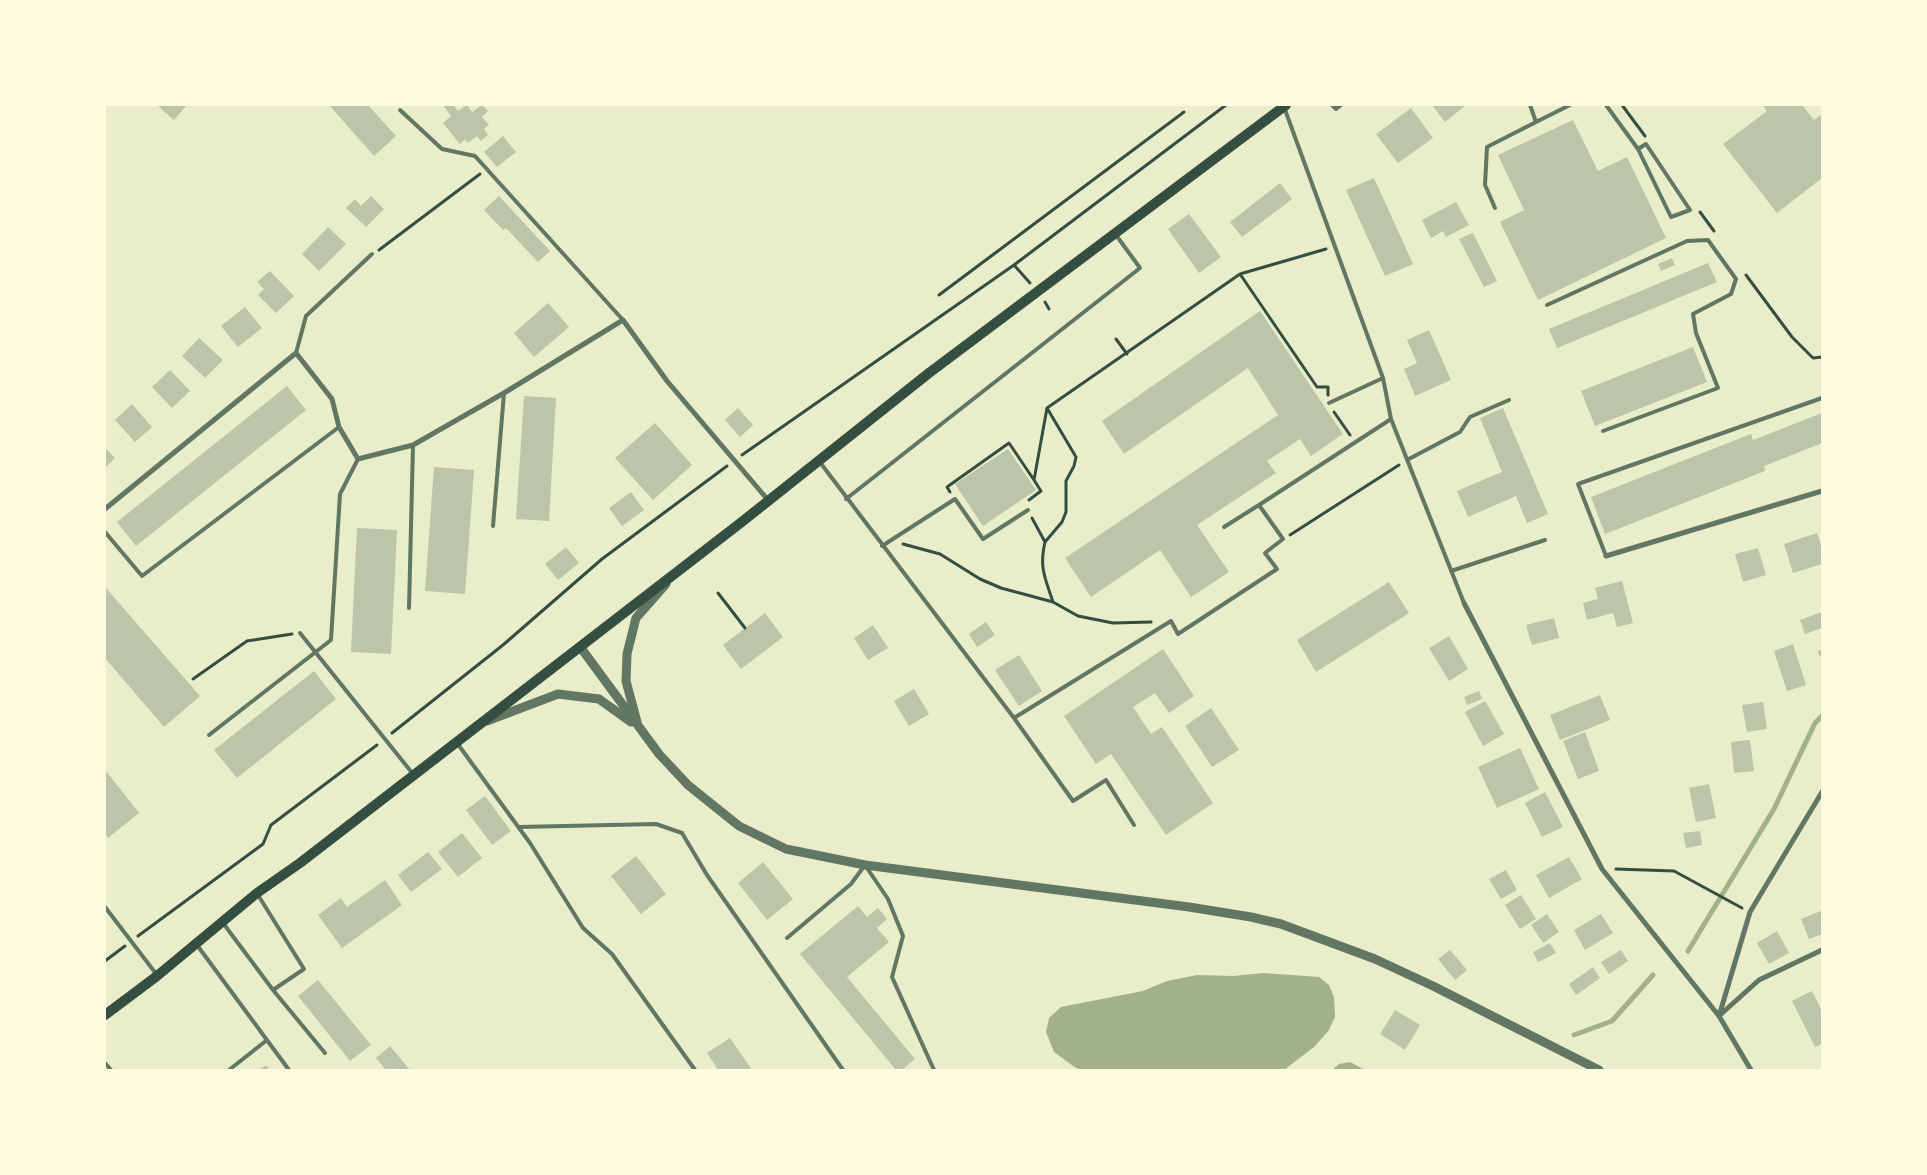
<!DOCTYPE html>
<html>
<head>
<meta charset="utf-8">
<style>
	body { margin:0 }
	#map { position:relative; width:1927px; height:1175px; overflow:hidden; background:#e9edc9; font-family:"DejaVu Sans",sans-serif }
	canvas { display:block }
	.frame { position:absolute; inset:0; border:106px solid #fefae0; pointer-events:none }
</style>
</head>
<body>
<div id="map">
<canvas width="1927" height="1175"></canvas>
<div class="frame"></div>
</div>
<script>
const context = document.querySelector('canvas').getContext('2d');
context.lineJoin = 'round';
function fill(path, color) { context.fillStyle = color; context.fill(path, 'evenodd'); }
function stroke(path, color, width, dash) { context.strokeStyle = color; context.lineWidth = width; context.lineCap = dash ? 'butt' : 'round'; context.setLineDash(dash || []); context.stroke(path); }
const water = new Path2D(`
	M 1264,973 L 1319,977 L 1329,985 L 1334,997 L 1335,1017 L 1329,1030 L 1314,1047 L 1284,1070 L 1082,1070 L 1076,1068 L 1054,1052 L 1046,1032 L 1049,1018 L 1061,1007 L 1143,991 L 1167,981 L 1197,975 L 1233,976 Z
	M 1350,1062 L 1365,1070 L 1332,1070 L 1339,1064 Z`);
const stream = new Path2D(`
	M 1688,951 L 1774,809 L 1815,723 L 1822,716
	M 1574,1035 L 1612,1021 L 1653,975`);
const building = new Path2D(`
	M 157,105 L 187,105 L 174,120 Z
	M 329,105 L 368,105 L 396,136 L 374,156 Z
	M 443,105 L 453,105 L 458,111 L 467,105 L 472,112 L 482,105 L 488,111 L 482,117 L 489,125 L 484,129 L 488,135 L 481,141 L 477,136 L 468,143 L 465,139 L 460,144 L 443,123 L 451,116 Z
	M 1432,105 L 1466,105 L 1445,122 Z
	M 1763,105 L 1802,105 L 1814,120 L 1822,114 L 1822,178 L 1777,213 L 1723,144 L 1767,111 Z
	M 1411,108 L 1433,138 L 1398,163 L 1376,134 Z
	M 1573,120 L 1598,171 L 1627,157 L 1666,238 L 1538,300 L 1500,222 L 1524,210 L 1498,155 Z
	M 503,136 L 516,152 L 497,167 L 484,152 Z
	M 1374,178 L 1413,264 L 1385,276 L 1346,190 Z
	M 1280,183 L 1292,199 L 1242,237 L 1230,222 Z
	M 371,196 L 384,209 L 366,227 L 346,208 L 355,199 L 361,206 Z
	M 499,196 L 550,251 L 538,262 L 506,228 L 503,230 L 484,210 Z
	M 1456,202 L 1469,225 L 1446,237 L 1443,231 L 1431,238 L 1422,220 Z
	M 1189,214 L 1221,257 L 1199,273 L 1168,229 Z
	M 328,227 L 346,244 L 319,271 L 302,254 Z
	M 1473,233 L 1497,281 L 1484,287 L 1459,239 Z
	M 1672,258 L 1675,265 L 1661,271 L 1658,264 Z
	M 1708,263 L 1717,282 L 1557,348 L 1549,329 Z
	M 270,271 L 294,296 L 276,313 L 258,295 L 264,289 L 257,282 Z
	M 548,303 L 569,327 L 534,357 L 514,333 Z
	M 245,307 L 262,328 L 238,347 L 221,326 Z
	M 1260,311 L 1343,434 L 1311,456 L 1300,439 L 1267,461 L 1276,473 L 1197,525 L 1229,572 L 1191,597 L 1160,550 L 1091,597 L 1065,558 L 1278,415 L 1248,368 L 1124,454 L 1102,421 Z
	M 1429,330 L 1451,380 L 1415,396 L 1404,369 L 1417,363 L 1407,340 Z
	M 199,338 L 223,360 L 205,378 L 182,356 Z
	M 1693,347 L 1707,382 L 1595,426 L 1581,391 Z
	M 170,370 L 190,391 L 172,408 L 152,387 Z
	M 287,386 L 306,410 L 136,546 L 117,522 Z
	M 524,396 L 556,398 L 549,521 L 516,519 Z
	M 132,404 L 152,427 L 135,442 L 115,420 Z
	M 738,408 L 753,425 L 740,437 L 725,420 Z
	M 1503,408 L 1548,514 L 1527,523 L 1516,496 L 1468,517 L 1457,491 L 1502,472 L 1480,418 Z
	M 1822,413 L 1822,443 L 1764,466 L 1765,471 L 1605,534 L 1591,497 L 1751,434 L 1753,440 Z
	M 655,423 L 692,465 L 653,500 L 615,458 Z
	M 105,448 L 115,458 L 105,468 Z
	M 1008,449 L 1036,490 L 983,526 L 955,484 Z
	M 434,467 L 474,470 L 465,594 L 425,591 Z
	M 631,492 L 644,510 L 622,526 L 609,508 Z
	M 357,528 L 397,530 L 391,654 L 351,652 Z
	M 1817,533 L 1822,548 L 1822,564 L 1793,573 L 1784,544 Z
	M 566,547 L 579,563 L 558,580 L 545,564 Z
	M 1758,548 L 1766,575 L 1743,582 L 1735,554 Z
	M 1622,581 L 1633,623 L 1617,627 L 1613,613 L 1587,620 L 1583,603 L 1598,599 L 1595,588 Z
	M 1389,582 L 1409,613 L 1316,672 L 1297,640 Z
	M 105,587 L 200,696 L 164,727 L 105,658 Z
	M 1822,612 L 1822,628 L 1805,634 L 1800,620 Z
	M 765,613 L 783,637 L 741,669 L 723,645 Z
	M 1554,618 L 1559,638 L 1532,645 L 1526,625 Z
	M 986,622 L 995,635 L 977,647 L 969,634 Z
	M 873,625 L 888,648 L 868,660 L 854,638 Z
	M 1449,636 L 1468,669 L 1449,681 L 1429,648 Z
	M 1793,644 L 1806,685 L 1787,691 L 1774,651 Z
	M 1163,649 L 1194,696 L 1169,713 L 1155,693 L 1133,707 L 1151,734 L 1162,727 L 1213,803 L 1166,835 L 1111,754 L 1096,764 L 1064,716 Z
	M 1822,649 L 1822,659 L 1817,652 Z
	M 1019,655 L 1042,691 L 1019,706 L 995,670 Z
	M 314,671 L 336,699 L 237,778 L 214,750 Z
	M 914,689 L 929,714 L 909,726 L 894,701 Z
	M 1479,691 L 1482,699 L 1467,705 L 1464,697 Z
	M 1600,695 L 1610,720 L 1560,740 L 1550,715 Z
	M 1485,701 L 1504,734 L 1483,746 L 1465,712 Z
	M 1763,702 L 1767,729 L 1747,732 L 1742,705 Z
	M 1211,708 L 1239,750 L 1212,767 L 1185,726 Z
	M 1585,732 L 1599,771 L 1578,779 L 1563,741 Z
	M 1750,740 L 1754,771 L 1734,773 L 1731,742 Z
	M 1520,748 L 1539,789 L 1497,808 L 1478,767 Z
	M 105,770 L 139,813 L 108,838 L 105,834 Z
	M 1709,784 L 1716,818 L 1696,822 L 1689,788 Z
	M 1545,792 L 1563,827 L 1542,837 L 1525,803 Z
	M 485,796 L 511,831 L 492,845 L 466,810 Z
	M 1700,831 L 1702,845 L 1686,848 L 1683,833 Z
	M 462,833 L 482,858 L 458,877 L 438,852 Z
	M 428,852 L 442,869 L 411,892 L 398,875 Z
	M 636,856 L 666,894 L 641,914 L 611,876 Z
	M 1569,857 L 1582,879 L 1549,898 L 1536,875 Z
	M 763,862 L 793,899 L 767,920 L 738,883 Z
	M 1506,870 L 1517,890 L 1501,899 L 1489,879 Z
	M 385,880 L 402,905 L 342,948 L 318,915 L 341,898 L 347,907 Z
	M 1521,895 L 1536,919 L 1520,929 L 1505,905 Z
	M 858,906 L 867,917 L 878,908 L 887,919 L 877,928 L 889,942 L 847,977 L 915,1059 L 902,1070 L 896,1070 L 800,954 Z
	M 1821,911 L 1822,934 L 1809,939 L 1801,919 Z
	M 1547,914 L 1559,932 L 1543,943 L 1531,925 Z
	M 1601,914 L 1613,933 L 1585,950 L 1574,930 Z
	M 1777,931 L 1789,953 L 1769,964 L 1757,943 Z
	M 1550,943 L 1556,953 L 1538,962 L 1533,952 Z
	M 1450,950 L 1467,970 L 1455,980 L 1438,959 Z
	M 1621,950 L 1628,961 L 1609,974 L 1601,962 Z
	M 1593,967 L 1600,978 L 1576,995 L 1569,984 Z
	M 318,980 L 371,1045 L 350,1061 L 298,996 Z
	M 1812,991 L 1822,1011 L 1822,1044 L 1815,1047 L 1792,1001 Z
	M 1395,1010 L 1420,1025 L 1405,1050 L 1380,1034 Z
	M 730,1038 L 752,1070 L 718,1070 L 707,1053 Z
	M 390,1046 L 410,1070 L 386,1070 L 376,1058 Z
	M 266,1065 L 269,1070 L 259,1070 Z`);
const path = new Path2D(`
	M 1622,105 L 1645,136
	M 1700,212 L 1714,231
	M 379,250 L 480,174
	M 1014,265 L 1030,283
	M 1240,274 L 1317,387 L 1328,387 L 1328,395
	M 1746,275 L 1792,337 L 1813,358 L 1822,357
	M 939,295 L 1184,112
	M 1045,302 L 1049,309
	M 1116,339 L 1127,354
	M 1334,412 L 1350,435
	M 742,455 L 1014,265 L 1226,105
	M 950,492 L 947,487 L 1009,443 L 1034,480
	M 1029,500 L 1041,491 L 1034,480 L 1047,408 L 1240,274 L 1326,249
	M 1032,518 L 1045,542 C 1039,567 1045,578 1053,602 L 1078,616 L 1113,623 L 1151,622
	M 1290,535 L 1399,465
	M 1045,542 L 1062,522 L 1066,512 L 1066,481 L 1074,466 L 1076,457 L 1047,408
	M 903,544 L 940,554 L 980,579 L 1001,588 L 1053,602
	M 718,593 L 745,628
	M 193,679 L 247,641 L 292,634
	M 392,733 L 503,645 L 602,559 L 727,466
	M 1616,869 L 1674,871 L 1742,908
	M 138,936 L 263,844 L 271,825 L 377,745
	M 105,961 L 125,946`);
const service = new Path2D(`
	M 1332,105 L 1336,109 L 1341,105
	M 1530,105 L 1536,122 L 1570,105
	M 1606,105 L 1638,149 L 1671,217 L 1690,210 L 1646,144 L 1638,149
	M 400,110 L 442,149 L 475,156 L 623,320
	M 1495,208 L 1485,185 L 1487,147 L 1536,122
	M 1547,305 L 1687,241 L 1708,240 L 1736,279 L 1731,294 L 1693,314 L 1696,333 L 1718,388 L 1603,431
	M 296,353 L 306,316 L 372,254
	M 1329,403 L 1383,378
	M 1391,419 L 1464,603
	M 1407,460 L 1460,432 L 1470,417 L 1509,400
	M 819,461 L 1014,718 L 1171,621 L 1178,634 L 1277,569 L 1265,553 L 1283,539 L 1259,505 L 1391,419 L 1383,378 L 1284,107
	M 846,499 L 1140,268 L 1116,235
	M 493,526 L 504,393
	M 1224,527 L 1259,505
	M 105,532 L 142,576 L 339,427
	M 882,546 L 955,499 L 983,539 L 1028,510
	M 1606,556 L 1578,484 L 1822,398
	M 1451,571 L 1545,540
	M 409,608 L 413,445
	M 300,633 L 413,774
	M 1014,718 L 1073,801 L 1106,780 L 1134,825
	M 209,735 L 331,640 L 340,494 L 358,459
	M 457,743 L 530,843 L 583,928 L 612,954 L 695,1070
	M 519,827 L 656,824 L 682,833 L 707,875 L 843,1070
	M 258,895 L 304,969 L 273,990
	M 105,907 L 157,975
	M 223,923 L 273,990 L 325,1053
	M 787,938 L 851,884 L 865,865 L 888,899 L 903,936 L 892,977 L 934,1070
	M 197,945 L 289,1070
	M 105,1063 L 111,1070
	M 229,1070 L 267,1040`);
const minor = new Path2D(`
	M 105,509 L 296,353 L 332,399 L 339,427 L 358,459 L 413,445 L 504,393 L 623,320 L 667,381 L 768,500
	M 1606,556 L 1822,491
	M 1464,603 L 1602,869 L 1719,1016 L 1751,1070
	M 1720,1015 L 1759,980 L 1822,950
	M 1719,1016 L 1750,912 L 1822,792`);
const tertiary = new Path2D(`
	M 581,648 L 659,754 L 688,785 L 739,826 L 786,849 L 865,865 L 1189,907 L 1251,917 L 1281,924 L 1375,959 L 1433,986 L 1599,1070
	M 487,721 L 558,694 L 599,699 L 631,722
	M 637,722 L 626,681 L 627,654 L 636,618 L 666,584`);
const secondary = new Path2D(`
	M 105,1015 L 157,976 L 257,893 L 300,863 L 743,521 L 929,373 L 1286,105`);
fill(water, '#a3b18a');
stroke(stream, '#a3b18a', 5);
fill(building, '#bcc5a7');
stroke(path, '#344e41', 3);
stroke(service, '#617663', 4);
stroke(minor, '#617663', 5);
stroke(tertiary, '#617663', 9);
stroke(secondary, '#344e41', 10);
</script>
</body>
</html>
